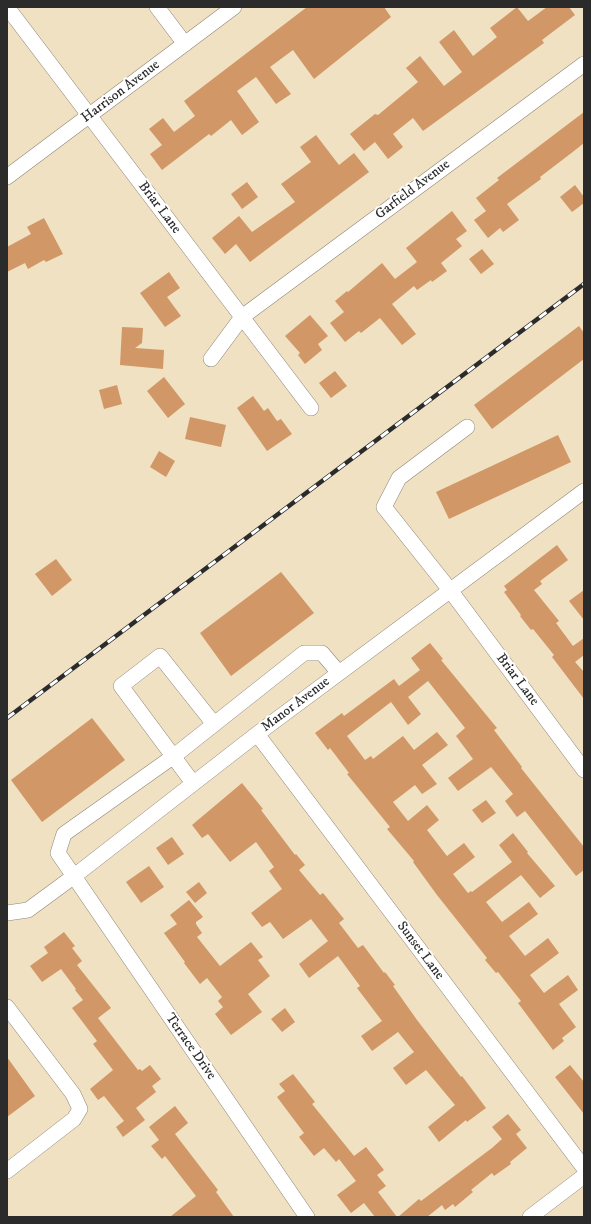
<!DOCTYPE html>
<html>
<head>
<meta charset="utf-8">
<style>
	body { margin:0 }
	#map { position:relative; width:591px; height:1224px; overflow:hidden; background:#efe1c2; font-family:"IM FELL DW Pica",serif }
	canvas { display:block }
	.frame { position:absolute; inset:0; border:8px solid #2b2b2b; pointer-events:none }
</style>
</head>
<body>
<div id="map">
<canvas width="591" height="1224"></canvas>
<div class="frame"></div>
</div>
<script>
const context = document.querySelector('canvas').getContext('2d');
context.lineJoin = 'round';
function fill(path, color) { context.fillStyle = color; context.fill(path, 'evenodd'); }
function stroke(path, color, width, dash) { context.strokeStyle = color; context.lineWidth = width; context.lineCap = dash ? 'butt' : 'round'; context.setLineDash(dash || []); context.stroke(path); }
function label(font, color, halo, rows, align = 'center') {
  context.font = font + ' "IM FELL DW Pica",serif'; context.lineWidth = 4; context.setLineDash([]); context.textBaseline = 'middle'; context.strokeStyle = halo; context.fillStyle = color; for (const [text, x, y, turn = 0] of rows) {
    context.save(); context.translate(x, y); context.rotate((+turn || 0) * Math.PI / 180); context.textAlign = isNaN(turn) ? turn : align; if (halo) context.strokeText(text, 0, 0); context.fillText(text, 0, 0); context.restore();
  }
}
const building = new Path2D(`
	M 307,7 L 384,7 L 391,17 L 314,79 L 293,50 L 270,67 L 291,94 L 276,104 L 256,77 L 237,91 L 259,122 L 242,135 L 231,120 L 211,136 L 209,134 L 162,170 L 150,154 L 162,145 L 149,129 L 163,118 L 174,132 L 195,116 L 184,101 Z
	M 517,7 L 528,21 L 547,7 L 569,7 L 575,15 L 542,40 L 544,43 L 423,131 L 413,118 L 393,134 L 403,147 L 388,159 L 375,142 L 364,151 L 350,134 L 375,114 L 378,115 L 418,82 L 406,68 L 420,56 L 444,86 L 462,72 L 439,42 L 454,30 L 473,56 L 497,37 L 490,28 Z
	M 584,112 L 584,143 L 574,151 L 540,177 L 541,179 L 507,204 L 519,220 L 503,232 L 500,228 L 488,238 L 474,220 L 486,211 L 476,198 L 499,180 L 497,178 Z
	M 316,135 L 339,165 L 354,153 L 369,172 L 250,262 L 236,244 L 225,254 L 212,238 L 239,216 L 252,232 L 295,202 L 281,184 L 311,162 L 300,147 Z
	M 247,182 L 258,197 L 242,209 L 231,194 Z
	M 575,185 L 584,197 L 584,203 L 572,212 L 560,197 Z
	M 452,211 L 467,231 L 456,239 L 462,246 L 441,263 L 447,271 L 432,282 L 431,280 L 417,290 L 414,286 L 392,304 L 416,334 L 402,345 L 380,318 L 361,333 L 359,331 L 345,342 L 330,323 L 344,312 L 335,301 L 347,291 L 348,292 L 382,263 L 395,279 L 417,262 L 406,248 Z
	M 44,218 L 63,254 L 46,262 L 44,260 L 28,269 L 25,263 L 7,272 L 7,247 L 31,234 L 27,227 Z
	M 482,249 L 494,264 L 481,274 L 469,259 Z
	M 169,272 L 180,288 L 167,297 L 181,316 L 165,327 L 140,293 Z
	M 310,315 L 328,336 L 318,344 L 322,350 L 305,364 L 298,355 L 300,353 L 285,336 Z
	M 579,326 L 584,333 L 584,359 L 492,429 L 474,405 Z
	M 122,327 L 143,328 L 142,343 L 135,348 L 164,350 L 163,369 L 120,365 Z
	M 335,371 L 347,386 L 331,398 L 319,383 Z
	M 164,377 L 185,404 L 168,418 L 147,391 Z
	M 117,385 L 122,404 L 104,409 L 99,390 Z
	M 253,396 L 264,411 L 268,408 L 277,421 L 281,419 L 292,434 L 267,451 L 237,408 Z
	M 190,417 L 226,425 L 221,447 L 185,439 Z
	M 558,435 L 571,462 L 449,519 L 436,492 Z
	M 159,451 L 175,461 L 166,477 L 150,467 Z
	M 557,545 L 568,560 L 540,581 L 542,584 L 534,590 L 559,621 L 556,623 L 573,646 L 584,638 L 584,655 L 575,662 L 584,672 L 584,699 L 552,657 L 554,655 L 533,629 L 531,630 L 520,616 L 521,615 L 504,592 L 507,590 L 504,586 Z
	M 56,559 L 72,580 L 52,596 L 35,574 Z
	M 281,572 L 314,613 L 231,676 L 200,633 Z
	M 584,590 L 584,620 L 569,601 Z
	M 430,643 L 443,659 L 441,660 L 497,728 L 494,730 L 522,767 L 521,768 L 584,847 L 584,870 L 576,876 L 525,811 L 517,817 L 505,801 L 513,794 L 491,767 L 458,791 L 448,778 L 473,759 L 456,736 L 465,728 L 428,681 L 408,697 L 421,714 L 408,725 L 391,702 L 347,736 L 365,760 L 371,756 L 373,759 L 403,736 L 414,750 L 437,732 L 448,745 L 422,765 L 437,784 L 422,794 L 415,785 L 393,802 L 408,821 L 427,805 L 439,820 L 427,830 L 447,856 L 464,843 L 475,857 L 453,874 L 468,893 L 471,891 L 472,892 L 512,862 L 499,845 L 513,833 L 528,852 L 527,853 L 555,886 L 540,898 L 521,875 L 486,902 L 502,922 L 529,902 L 538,914 L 509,936 L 525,956 L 548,938 L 559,953 L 530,975 L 544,993 L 568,975 L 578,990 L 559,1004 L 576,1027 L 562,1038 L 564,1041 L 553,1050 L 518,1003 L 521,1001 L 498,972 L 496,973 L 485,960 L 487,958 L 437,895 L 413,862 L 414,861 L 387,829 L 390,827 L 347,774 L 349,773 L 330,748 L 328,750 L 315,733 L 342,713 L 344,716 L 394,679 L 399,686 L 420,670 L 411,658 Z
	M 92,718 L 125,760 L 42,822 L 11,780 Z
	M 242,783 L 263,809 L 261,810 L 295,855 L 296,854 L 305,865 L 299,870 L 320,895 L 323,893 L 344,919 L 339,923 L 358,948 L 363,945 L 384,973 L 385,972 L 395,985 L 393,986 L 417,1020 L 461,1077 L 462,1076 L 486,1108 L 467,1122 L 466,1120 L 439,1142 L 428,1127 L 455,1105 L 426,1070 L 406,1085 L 393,1068 L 414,1052 L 398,1032 L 372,1051 L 361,1036 L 382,1021 L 357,988 L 360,986 L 338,956 L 309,978 L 299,964 L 328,941 L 311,919 L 283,939 L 270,922 L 262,927 L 251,913 L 282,889 L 269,871 L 274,867 L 256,842 L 230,862 L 208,834 L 202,838 L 192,825 Z
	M 486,800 L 496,813 L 482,823 L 472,810 Z
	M 172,837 L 184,854 L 168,865 L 156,848 Z
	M 149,866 L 164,887 L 141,903 L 126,882 Z
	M 199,882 L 207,893 L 195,903 L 186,892 Z
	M 189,900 L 203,917 L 196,922 L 196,924 L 202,933 L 197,937 L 220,966 L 251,942 L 263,957 L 258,960 L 270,976 L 248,994 L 262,1012 L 231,1035 L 215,1014 L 223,1007 L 218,1001 L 222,997 L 207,978 L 200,984 L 184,963 L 185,962 L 164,933 L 177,924 L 170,915 Z
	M 64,932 L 75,946 L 72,948 L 82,961 L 77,965 L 111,1008 L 98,1018 L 138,1070 L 140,1069 L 142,1071 L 150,1065 L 161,1079 L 152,1086 L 156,1092 L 136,1108 L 145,1120 L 123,1137 L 116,1127 L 124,1121 L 104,1096 L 98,1100 L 90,1089 L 113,1070 L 93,1044 L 97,1041 L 72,1008 L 83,1000 L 75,990 L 76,989 L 61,969 L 42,982 L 30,966 L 48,953 L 44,947 Z
	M 285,1008 L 295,1022 L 282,1032 L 271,1019 Z
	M 7,1057 L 35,1096 L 7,1117 Z
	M 570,1065 L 584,1082 L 584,1114 L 555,1077 Z
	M 293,1074 L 315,1102 L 312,1104 L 354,1156 L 366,1147 L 384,1170 L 377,1175 L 386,1186 L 378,1192 L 397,1217 L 375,1217 L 364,1203 L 351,1213 L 337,1195 L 356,1181 L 339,1159 L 336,1162 L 324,1148 L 314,1156 L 299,1137 L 304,1133 L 277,1097 L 285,1091 L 279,1084 Z
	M 175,1106 L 188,1123 L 175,1134 L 218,1190 L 216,1192 L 234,1217 L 170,1217 L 196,1196 L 165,1156 L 162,1159 L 151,1146 L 159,1140 L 149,1127 Z
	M 508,1114 L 521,1130 L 516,1134 L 527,1148 L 510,1162 L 511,1164 L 494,1176 L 492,1173 L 471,1190 L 473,1192 L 455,1207 L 453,1204 L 445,1210 L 442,1205 L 427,1217 L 398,1217 L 419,1199 L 421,1201 L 492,1148 L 502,1139 L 492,1127 Z`);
const minor = new Path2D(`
	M 7,7 L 311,408
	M 157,7 L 185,44
	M 7,177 L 234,7
	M 211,359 L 242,317 L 584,64
	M 467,427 L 399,478 L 384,507 L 450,590 L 584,770
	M 257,734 L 584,1168
	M 193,783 L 121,686 L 160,656 L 214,724
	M 7,913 L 28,910 L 73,877 L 257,734 L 584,491
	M 7,1007 L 73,1094 L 80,1109 L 74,1119 L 7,1171
	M 307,1217 L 58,853 L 64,834 L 174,756 L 304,653 L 322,653 L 339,673
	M 530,1217 L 584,1176`);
const rail = new Path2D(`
	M 7,718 L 584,284`);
const streetNames = [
	["Harrison Avenue",121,92,-37],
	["Garfield Avenue",413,190,-37],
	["Briar Lane",159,208,53],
	["Briar Lane",517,680,53],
	["Manor Avenue",296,705,-37],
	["Sunset Lane",420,951,53],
	["Terrace Drive",190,1047,55]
];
fill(building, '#d19766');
stroke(minor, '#8d8676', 16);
stroke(minor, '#fff', 15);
stroke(rail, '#2b2b2b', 4.5);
stroke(rail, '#fff', 3, [9]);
label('14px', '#2b2b2b', '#fff', streetNames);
</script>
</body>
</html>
